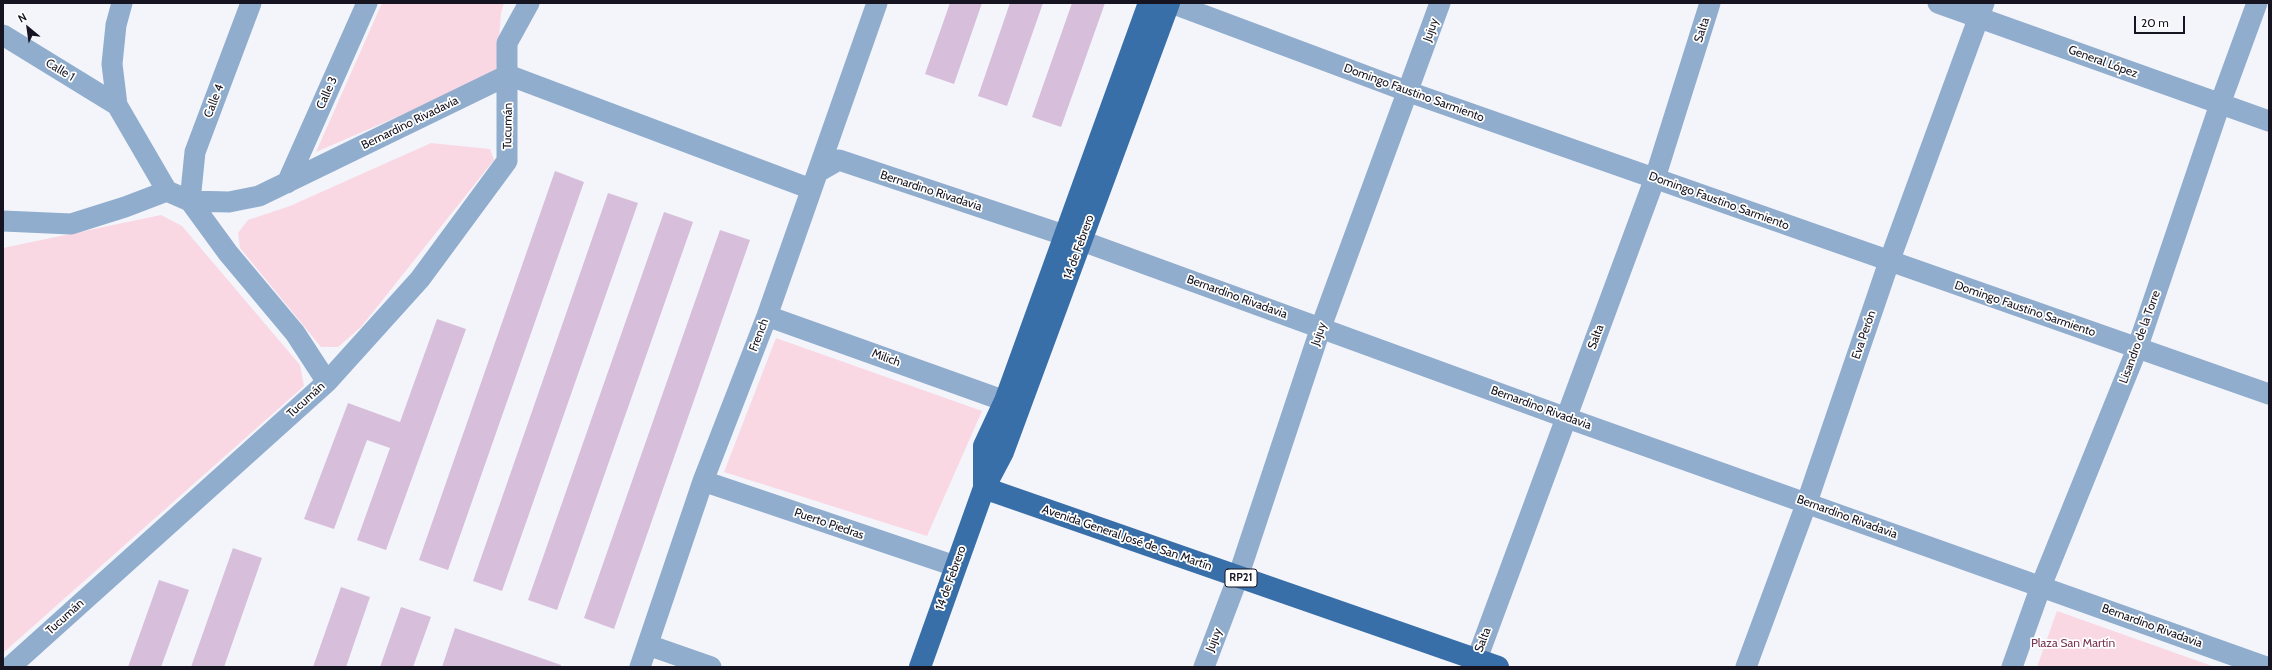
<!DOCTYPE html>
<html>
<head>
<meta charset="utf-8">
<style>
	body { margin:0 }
	#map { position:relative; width:2272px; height:670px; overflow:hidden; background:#f4f4fb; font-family:Cabin,sans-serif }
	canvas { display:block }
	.frame { position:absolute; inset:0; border:4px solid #151420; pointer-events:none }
	.north { position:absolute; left:8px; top:8px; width:40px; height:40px; -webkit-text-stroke:3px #fff; paint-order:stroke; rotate:331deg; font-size:11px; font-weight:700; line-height:16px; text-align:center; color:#151420 }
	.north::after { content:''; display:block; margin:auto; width:14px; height:18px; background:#151420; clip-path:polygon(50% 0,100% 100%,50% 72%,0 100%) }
	.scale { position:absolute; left:2134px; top:16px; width:51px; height:18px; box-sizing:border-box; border:2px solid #151420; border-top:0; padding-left:5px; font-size:12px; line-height:14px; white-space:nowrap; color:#151420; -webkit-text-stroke:3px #fff; paint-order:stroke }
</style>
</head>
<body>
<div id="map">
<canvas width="2272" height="670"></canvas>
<div class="frame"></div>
<div class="north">N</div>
<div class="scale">20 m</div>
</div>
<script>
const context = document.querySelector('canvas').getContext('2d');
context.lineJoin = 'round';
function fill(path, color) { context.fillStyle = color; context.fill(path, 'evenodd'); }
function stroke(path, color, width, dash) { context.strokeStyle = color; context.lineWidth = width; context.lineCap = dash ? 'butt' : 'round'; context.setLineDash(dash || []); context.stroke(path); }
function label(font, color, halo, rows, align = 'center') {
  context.font = font + ' Cabin,sans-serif'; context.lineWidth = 3.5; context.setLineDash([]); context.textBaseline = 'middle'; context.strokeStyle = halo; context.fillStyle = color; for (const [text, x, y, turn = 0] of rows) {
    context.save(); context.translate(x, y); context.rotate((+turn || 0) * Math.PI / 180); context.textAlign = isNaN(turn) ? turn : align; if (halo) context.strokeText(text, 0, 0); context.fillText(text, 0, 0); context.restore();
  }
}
const green = new Path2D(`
	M 382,3 L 504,3 L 501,13 L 496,74 L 316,152 Z
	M 431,143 L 490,149 L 494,160 L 361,327 L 338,347 L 321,347 L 240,248 L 238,233 L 248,220 L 290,206 Z
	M 161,215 L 182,226 L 300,365 L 304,386 L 3,653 L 3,248 Z
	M 776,338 L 982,411 L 927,536 L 724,472 Z
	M 2057,611 L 2215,667 L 2037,667 Z`);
const building = new Path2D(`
	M 950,3 L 982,3 L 954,84 L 925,74 Z
	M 1010,3 L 1043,3 L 1007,106 L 978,96 Z
	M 1072,3 L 1105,3 L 1061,127 L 1032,117 Z
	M 555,171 L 584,182 L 448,570 L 419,560 Z
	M 608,193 L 638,203 L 502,591 L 473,581 Z
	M 664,212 L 693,222 L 557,610 L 528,600 Z
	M 720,230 L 750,240 L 614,629 L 584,618 Z
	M 437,319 L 466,329 L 386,550 L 357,540 L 390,448 L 367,440 L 334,529 L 304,519 L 348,403 L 400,422 Z
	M 233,548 L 262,558 L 224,667 L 191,667 Z
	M 159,580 L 189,590 L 161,667 L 128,667 Z
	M 341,587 L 370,597 L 346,667 L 313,667 Z
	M 401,607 L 431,617 L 413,667 L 380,667 Z
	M 455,628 L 561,665 L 561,667 L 442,667 Z`);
const minor = new Path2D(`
	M 122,3 L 116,25 L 112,64 L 117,105 L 167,191
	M 1171,3 L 1409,92 L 2269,394
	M 1938,3 L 2269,121
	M 3,35 L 117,105
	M 818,172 L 839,160 L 1082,241 L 1567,418 L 2266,667
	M 287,183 L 367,3
	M 190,201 L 228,253 L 295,333 L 327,382
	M 190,201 L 195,152 L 251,3
	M 3,221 L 71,224 L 125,207 L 167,191 L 190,201 L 229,202 L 259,196 L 508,75 L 811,189
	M 767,316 L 1005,401
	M 703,481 L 955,566
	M 648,645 L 711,667
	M 10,667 L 327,382 L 420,279 L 507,161 L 507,43 L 529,3
	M 640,667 L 703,481 L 767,316 L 877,3
	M 1204,667 L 1238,577 L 1321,327 L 1440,3
	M 1474,667 L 1655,178 L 1710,3
	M 1746,667 L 1807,502 L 1889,262 L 1984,3
	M 2012,667 L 2041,586 L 2137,349 L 2220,104 L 2257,3`);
const major = new Path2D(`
	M 984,485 L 984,446 L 1005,401 L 1149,3
	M 984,488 L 1498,667
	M 920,667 L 984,488 L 1003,452 L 1169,3`);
const shields = [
	[1241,578,32]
];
const shieldNames = [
	["RP21",1241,578]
];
const streetNames = [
	["Jujuy",1431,30,-71],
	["Salta",1702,30,-72],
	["General López",2103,62,20],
	["Calle 1",60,70,31],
	["Calle 3",327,93,-66],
	["Domingo Faustino Sarmiento",1414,93,20],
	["Calle 4",214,101,-69],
	["Bernardino Rivadavia",410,123,-26],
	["Tucumán",508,126,-89],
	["Bernardino Rivadavia",931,191,18],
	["Domingo Faustino Sarmiento",1719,201,20],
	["14 de Febrero",1079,247,-70],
	["Bernardino Rivadavia",1237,297,20],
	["Domingo Faustino Sarmiento",2025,309,19],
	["Jujuy",1319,334,-71],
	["French",759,335,-69],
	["Eva Perón",1864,335,-71],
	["Salta",1596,337,-70],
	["Lisandro de la Torre",2140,337,-70],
	["Milich",886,358,20],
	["Tucumán",306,400,-42],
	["Bernardino Rivadavia",1541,408,20],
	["Bernardino Rivadavia",1847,517,20],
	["Puerto Piedras",829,524,19],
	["Avenida General José de San Martín",1127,538,19],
	["14 de Febrero",951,578,-70],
	["Tucumán",65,617,-42],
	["Bernardino Rivadavia",2152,626,20],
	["Jujuy",1214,640,-69],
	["Salta",1483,640,-69]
];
const parkNames = [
	["Plaza San Martín",2073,643]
];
fill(green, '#fad8e3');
fill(building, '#d7bfdb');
stroke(minor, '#90adce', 21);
stroke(major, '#386fa9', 22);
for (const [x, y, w] of shields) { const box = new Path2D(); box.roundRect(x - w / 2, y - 9, w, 18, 3); context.fillStyle = '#fff'; context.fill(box); stroke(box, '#151420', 1); }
label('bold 11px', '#151420', null, shieldNames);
label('12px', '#151420', '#fff', streetNames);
label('12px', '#7a3753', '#fff', parkNames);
</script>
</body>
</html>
